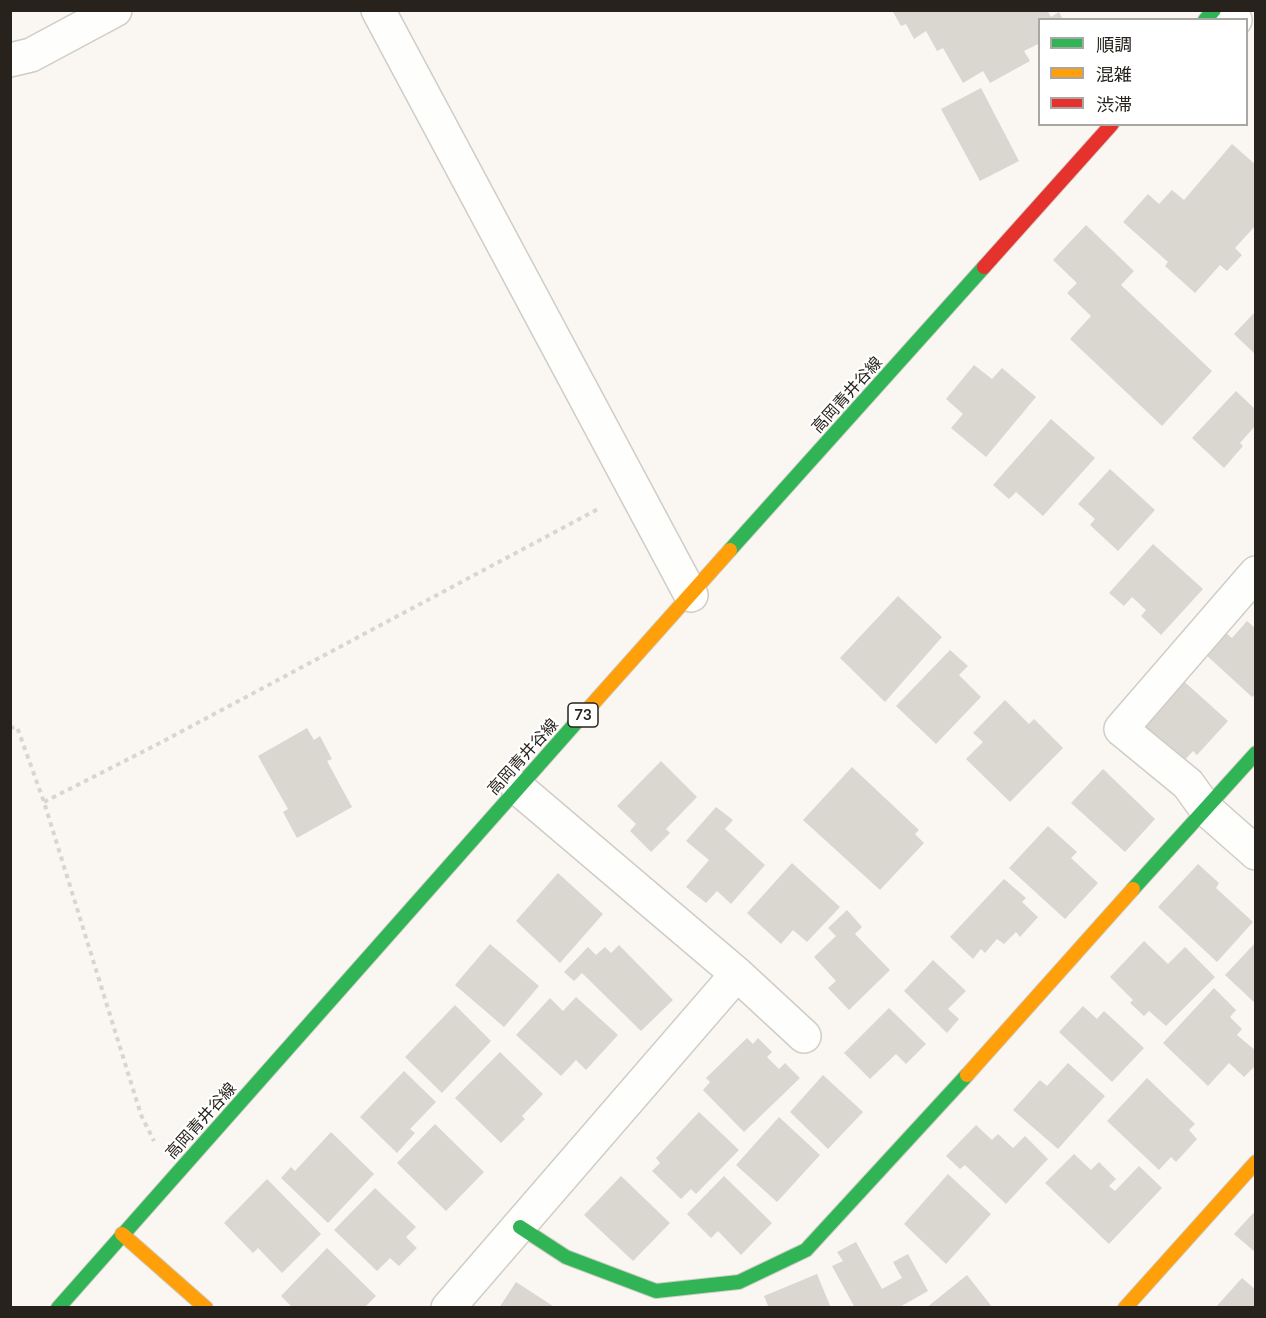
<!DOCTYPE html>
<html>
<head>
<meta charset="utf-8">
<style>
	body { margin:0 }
	#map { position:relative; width:1266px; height:1318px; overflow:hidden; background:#faf6f1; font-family:Lato,"Noto Sans JP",sans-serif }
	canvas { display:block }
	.frame { position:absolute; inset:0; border:12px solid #27231c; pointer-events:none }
	.legend { position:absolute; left:1038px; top:18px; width:210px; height:108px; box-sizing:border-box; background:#fff; border:2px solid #a9a7a4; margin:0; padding:8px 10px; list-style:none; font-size:18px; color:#27231c }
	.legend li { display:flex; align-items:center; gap:12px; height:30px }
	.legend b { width:30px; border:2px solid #a9a7a4 }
</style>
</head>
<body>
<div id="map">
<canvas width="1266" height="1318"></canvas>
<div class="frame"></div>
<ul class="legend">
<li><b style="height:8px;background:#30b455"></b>順調</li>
<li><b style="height:8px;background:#ff9f0a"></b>混雑</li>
<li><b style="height:8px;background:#e5322d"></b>渋滞</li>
</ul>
</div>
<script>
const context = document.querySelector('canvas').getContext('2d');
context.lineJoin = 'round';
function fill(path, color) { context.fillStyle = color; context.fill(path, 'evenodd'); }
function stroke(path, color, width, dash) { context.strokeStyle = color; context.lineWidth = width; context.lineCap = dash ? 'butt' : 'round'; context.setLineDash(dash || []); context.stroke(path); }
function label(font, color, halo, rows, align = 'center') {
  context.font = font + ' Lato,"Noto Sans JP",sans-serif'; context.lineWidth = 4.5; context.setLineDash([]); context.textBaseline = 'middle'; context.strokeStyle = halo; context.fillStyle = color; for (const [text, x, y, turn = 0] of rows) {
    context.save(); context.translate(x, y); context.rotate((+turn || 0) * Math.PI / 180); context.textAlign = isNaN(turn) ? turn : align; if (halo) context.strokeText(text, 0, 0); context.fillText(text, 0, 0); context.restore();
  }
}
const building = new Path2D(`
	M 892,10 L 1047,10 L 1051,17 L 1059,12 L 1063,20 L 1040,20 L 1040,43 L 1024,51 L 1030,61 L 990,83 L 983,71 L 963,83 L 943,48 L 937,51 L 926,31 L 914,39 L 906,24 L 901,26 Z
	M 981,88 L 1019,161 L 980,181 L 941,109 Z
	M 1232,144 L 1256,165 L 1256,225 L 1235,248 L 1242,255 L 1227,271 L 1220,265 L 1195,293 L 1165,266 L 1168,262 L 1123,222 L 1148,194 L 1159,204 L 1172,190 L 1184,200 Z
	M 1086,225 L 1134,271 L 1121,285 L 1212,371 L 1162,426 L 1070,339 L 1091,316 L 1067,293 L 1077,283 L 1053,260 Z
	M 1256,311 L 1256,355 L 1234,334 Z
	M 974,365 L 992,379 L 1002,368 L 1036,397 L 986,457 L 951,428 L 963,414 L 946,399 Z
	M 1236,391 L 1256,410 L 1256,425 L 1240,443 L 1243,446 L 1224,468 L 1192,438 Z
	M 1051,419 L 1095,458 L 1043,516 L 1016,492 L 1009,499 L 993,485 Z
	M 1110,469 L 1155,510 L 1118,551 L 1090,525 L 1095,519 L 1078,504 Z
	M 1153,544 L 1203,589 L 1161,635 L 1141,616 L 1146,610 L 1132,597 L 1124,606 L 1109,593 Z
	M 898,596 L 942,637 L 885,702 L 840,658 Z
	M 1247,621 L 1256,629 L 1256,694 L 1252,697 L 1204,653 L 1224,631 L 1232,638 Z
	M 950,650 L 968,666 L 959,675 L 981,697 L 936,744 L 896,706 Z
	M 1178,676 L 1228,721 L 1197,755 L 1193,751 L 1182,763 L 1136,722 Z
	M 1005,700 L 1029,724 L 1034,719 L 1063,748 L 1010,802 L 966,759 L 983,742 L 973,733 Z
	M 307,728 L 314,740 L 320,736 L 332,759 L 327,761 L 352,807 L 297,838 L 283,812 L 288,809 L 258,756 Z
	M 661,761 L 697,797 L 666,829 L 670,833 L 651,852 L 630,831 L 636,824 L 617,806 Z
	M 852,767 L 919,830 L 915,834 L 924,843 L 880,890 L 803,820 Z
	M 1103,769 L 1155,819 L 1125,852 L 1071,803 Z
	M 716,807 L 733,820 L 725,829 L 765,865 L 731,904 L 717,891 L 706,903 L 686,887 L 709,860 L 686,841 Z
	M 1048,826 L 1077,852 L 1071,858 L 1098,883 L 1065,919 L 1009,868 Z
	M 792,863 L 840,907 L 807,942 L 793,930 L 781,944 L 747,913 Z
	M 1198,864 L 1219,883 L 1216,888 L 1253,922 L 1217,962 L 1158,907 Z
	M 558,873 L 603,914 L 560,963 L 516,921 Z
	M 1004,879 L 1026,898 L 1022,902 L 1038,917 L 1020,937 L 1016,932 L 1004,944 L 997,939 L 985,953 L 981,949 L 973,959 L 950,937 Z
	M 847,910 L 862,927 L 855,934 L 890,970 L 849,1010 L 828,988 L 836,981 L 814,957 L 836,936 L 828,928 Z
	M 1144,941 L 1168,964 L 1185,947 L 1215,977 L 1166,1026 L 1149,1011 L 1144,1016 L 1130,1003 L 1133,1000 L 1110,977 Z
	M 1256,942 L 1256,1004 L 1225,975 Z
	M 490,944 L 539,986 L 504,1027 L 455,985 Z
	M 619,945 L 673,1000 L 641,1031 L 582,973 L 574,981 L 564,972 L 588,947 L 596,955 L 605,947 L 611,953 Z
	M 933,960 L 966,991 L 948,1009 L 959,1019 L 947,1033 L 904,991 Z
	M 1214,988 L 1236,1010 L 1230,1017 L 1242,1029 L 1237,1035 L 1256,1051 L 1256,1065 L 1244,1077 L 1229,1063 L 1208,1086 L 1163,1043 Z
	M 576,997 L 618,1035 L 586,1070 L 576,1060 L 561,1076 L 516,1035 L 550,998 L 563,1011 Z
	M 455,1005 L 491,1041 L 442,1093 L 405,1057 Z
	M 1083,1006 L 1097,1019 L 1104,1011 L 1144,1048 L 1112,1082 L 1059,1032 Z
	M 889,1008 L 926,1044 L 906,1064 L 896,1054 L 870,1079 L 844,1053 Z
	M 747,1038 L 753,1044 L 758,1038 L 772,1052 L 767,1057 L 779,1069 L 785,1063 L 800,1078 L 744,1132 L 703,1090 L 710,1082 L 706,1078 Z
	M 500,1052 L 543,1094 L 522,1116 L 525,1119 L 501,1143 L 455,1098 Z
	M 1068,1063 L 1105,1096 L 1058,1149 L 1013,1110 L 1040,1080 L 1047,1086 Z
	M 404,1071 L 436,1102 L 410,1129 L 415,1133 L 397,1153 L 360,1117 Z
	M 823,1075 L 863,1112 L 828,1149 L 790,1112 Z
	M 1147,1078 L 1195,1124 L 1189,1130 L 1197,1139 L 1176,1162 L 1171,1157 L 1159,1170 L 1107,1121 Z
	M 699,1112 L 739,1150 L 696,1194 L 691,1189 L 681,1199 L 652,1171 L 660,1163 L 656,1158 Z
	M 779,1117 L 820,1155 L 777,1202 L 736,1165 Z
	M 435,1124 L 484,1172 L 446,1211 L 397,1163 Z
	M 976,1125 L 992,1140 L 998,1134 L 1013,1148 L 1025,1136 L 1048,1159 L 1006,1204 L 965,1165 L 960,1169 L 946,1156 Z
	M 331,1132 L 374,1174 L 328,1223 L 281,1178 L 291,1167 L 295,1171 Z
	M 1074,1154 L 1091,1170 L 1099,1162 L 1116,1179 L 1109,1186 L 1115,1191 L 1139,1166 L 1162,1188 L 1109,1244 L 1045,1183 Z
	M 948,1174 L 991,1214 L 946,1264 L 904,1224 Z
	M 621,1176 L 670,1223 L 633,1261 L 584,1215 Z
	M 724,1176 L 772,1223 L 741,1255 L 718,1231 L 711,1238 L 687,1214 Z
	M 267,1179 L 321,1234 L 282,1273 L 258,1248 L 253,1253 L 224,1223 Z
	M 375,1188 L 416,1227 L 406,1237 L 417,1248 L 399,1266 L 390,1258 L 377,1271 L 334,1230 Z
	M 1256,1210 L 1256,1253 L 1234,1234 Z
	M 856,1242 L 882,1289 L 902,1278 L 893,1262 L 908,1254 L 928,1291 L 898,1308 L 855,1308 L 832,1266 L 843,1261 L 837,1252 Z
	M 327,1248 L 376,1296 L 364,1308 L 293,1308 L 281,1296 Z
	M 817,1274 L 831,1308 L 769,1308 L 764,1296 Z
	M 967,1275 L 993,1308 L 926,1308 Z
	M 1242,1278 L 1256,1290 L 1256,1308 L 1215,1308 Z
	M 516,1282 L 556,1308 L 499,1308 Z`);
const path = new Path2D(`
	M 10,728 L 17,727 L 44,802 L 141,1115 L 154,1141
	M 44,802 L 158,744 L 600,508`);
const street = new Path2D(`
	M 378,10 L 691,595
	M 1225,10 L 1235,20
	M 10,60 L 31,55 L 115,10
	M 1256,573 L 1121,729 L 1188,784 L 1206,809 L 1256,853
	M 518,788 L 737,974 L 804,1036
	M 448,1308 L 737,974`);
const fast = new Path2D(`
	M 1205,20 L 1214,10
	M 730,550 L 984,267
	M 1133,889 L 1256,753
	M 520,1227 L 566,1257 L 656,1291 L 739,1282 L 806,1250 L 967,1075
	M 58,1308 L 581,717`);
const slow = new Path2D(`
	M 581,717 L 730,550
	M 967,1075 L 1133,889
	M 122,1234 L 206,1308
	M 1125,1308 L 1256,1162`);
const jam = new Path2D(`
	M 984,267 L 1112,124`);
const shields = [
	[583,715,30]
];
const shieldNames = [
	["73",583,715]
];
const streetNames = [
	["高岡青井谷線",847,395,-48],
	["高岡青井谷線",523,757,-48],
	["高岡青井谷線",201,1121,-48]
];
fill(building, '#dad6d0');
stroke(street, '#d0cdc7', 36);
stroke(fast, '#d0cdc7', 16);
stroke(slow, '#d0cdc7', 16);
stroke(jam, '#d0cdc7', 16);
stroke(path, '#d6d6d4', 4, [4.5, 4.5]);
stroke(street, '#fefefd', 33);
stroke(fast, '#30b455', 14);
stroke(slow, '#ff9f0a', 14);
stroke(jam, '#e5322d', 14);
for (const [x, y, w] of shields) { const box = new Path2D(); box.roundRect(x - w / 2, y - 12, w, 24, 4.5); context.fillStyle = '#fff'; context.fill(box); stroke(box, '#27231c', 1.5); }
label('bold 15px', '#27231c', null, shieldNames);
label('16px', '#27231c', '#fff', streetNames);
</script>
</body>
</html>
